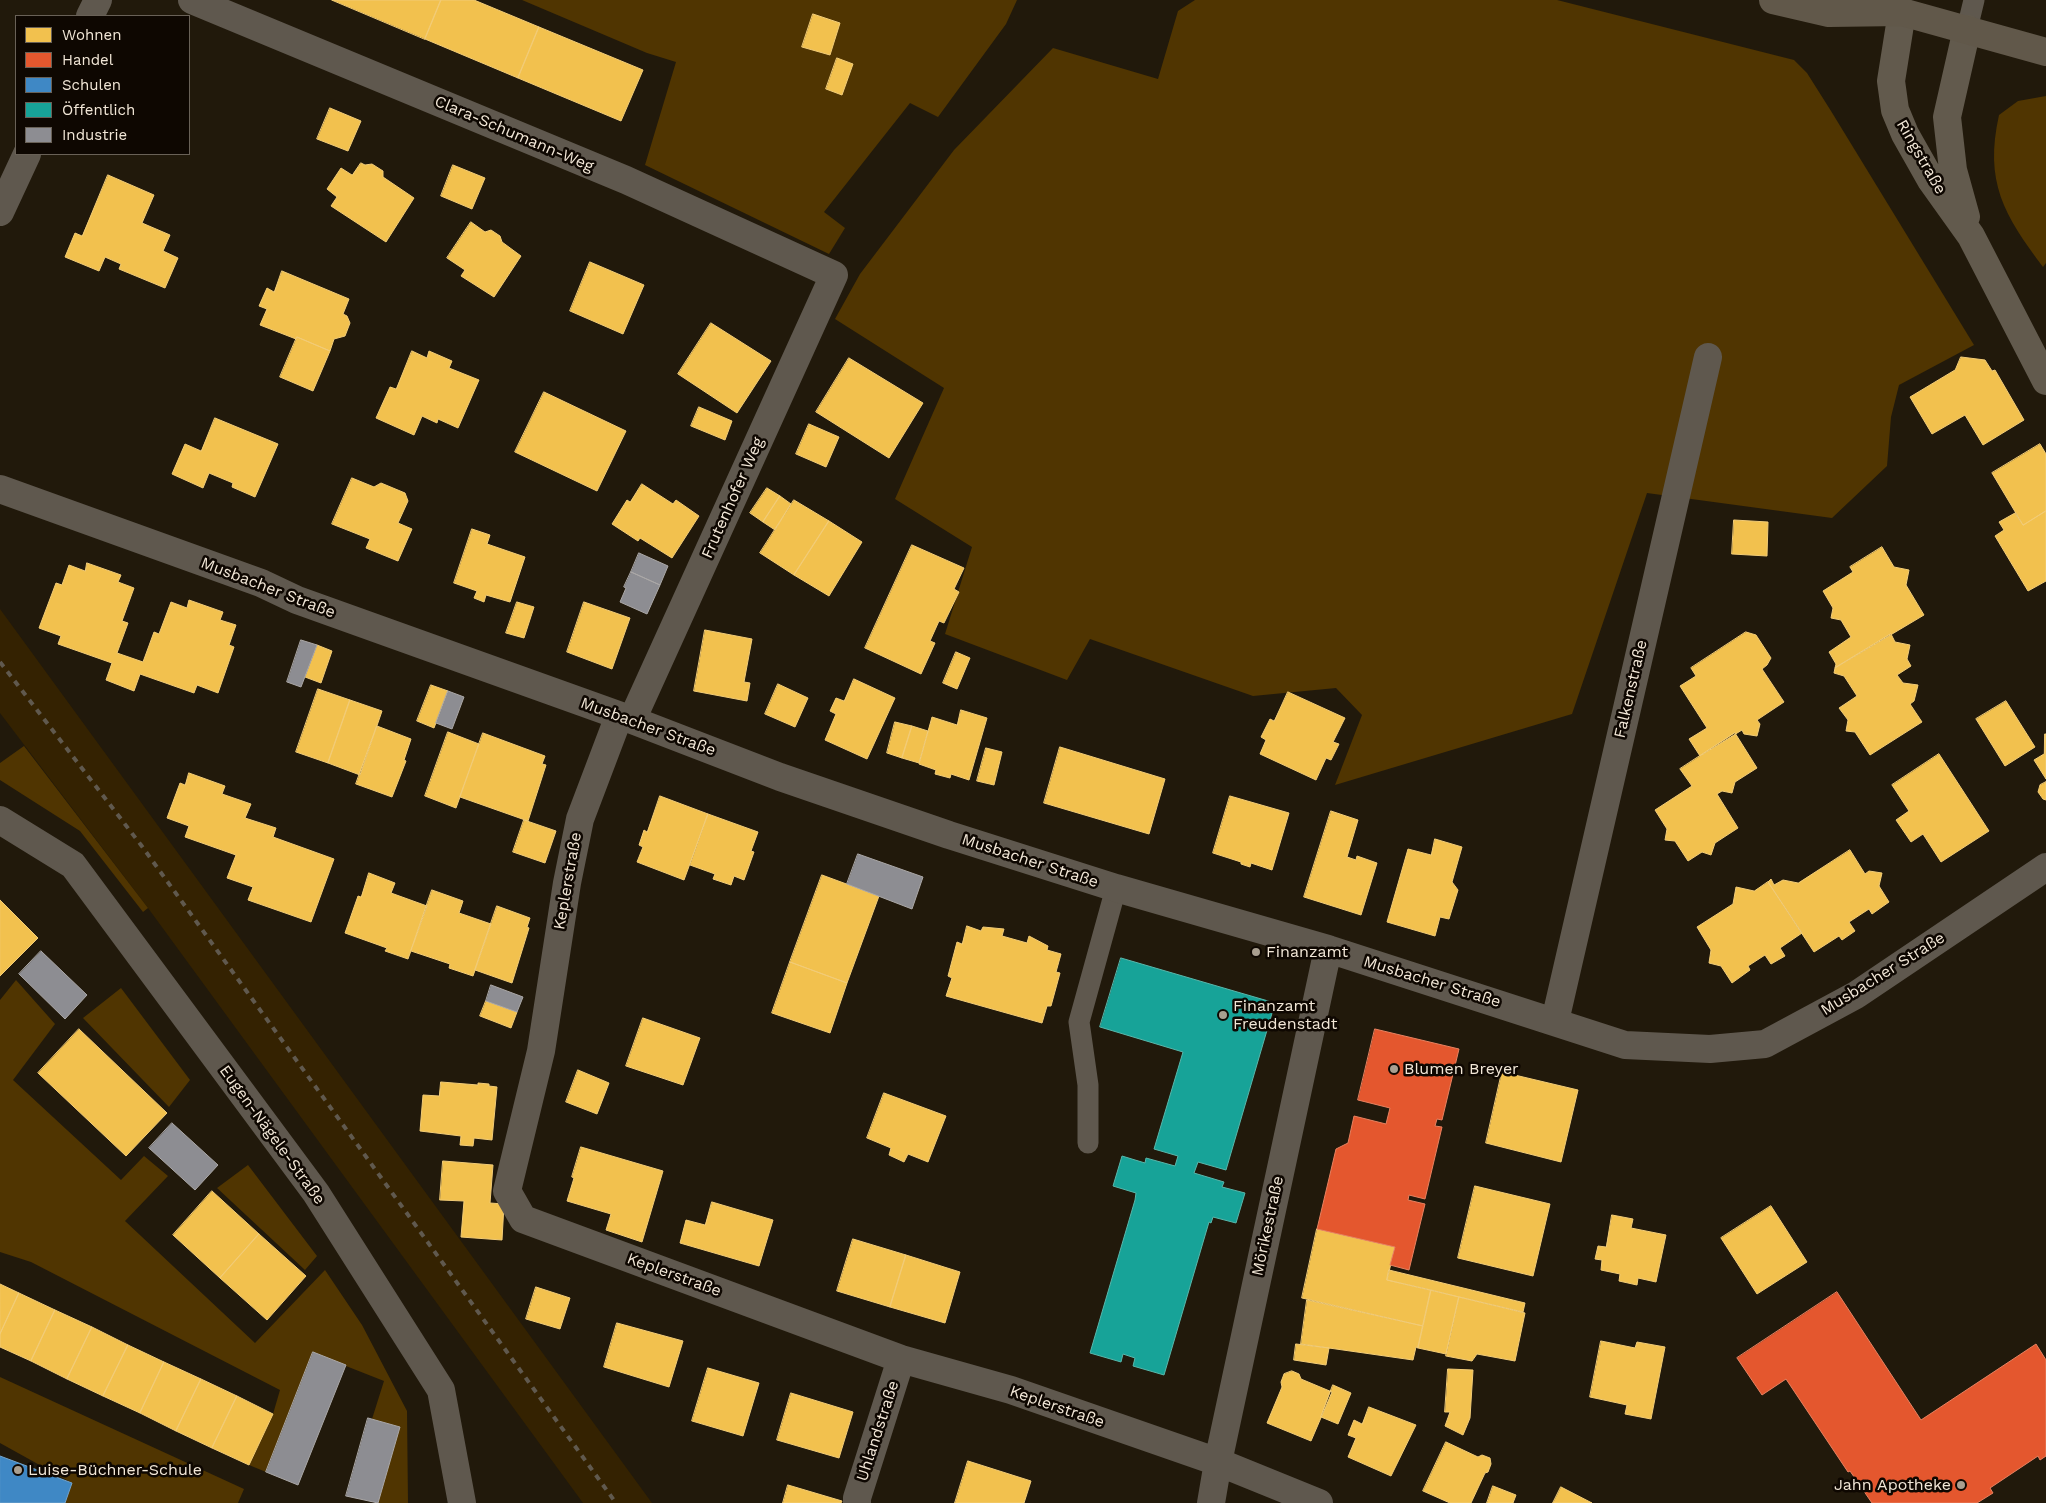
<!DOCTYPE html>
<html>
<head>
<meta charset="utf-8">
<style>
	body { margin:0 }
	#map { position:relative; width:2046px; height:1503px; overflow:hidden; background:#21190b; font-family:"Work Sans",sans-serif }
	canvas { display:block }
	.legend { position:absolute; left:15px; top:15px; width:175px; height:140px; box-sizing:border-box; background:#0e0701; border:1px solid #696157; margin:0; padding:6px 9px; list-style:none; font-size:15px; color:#f2e7d7 }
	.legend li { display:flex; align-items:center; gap:10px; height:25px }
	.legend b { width:25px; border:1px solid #696157 }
</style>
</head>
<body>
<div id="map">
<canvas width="2046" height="1503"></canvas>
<ul class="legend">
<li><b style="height:14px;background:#f2c14e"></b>Wohnen</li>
<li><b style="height:14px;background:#e4572e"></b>Handel</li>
<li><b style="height:14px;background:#3f88c5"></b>Schulen</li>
<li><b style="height:14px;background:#17a398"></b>Öffentlich</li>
<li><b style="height:14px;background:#8d8d92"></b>Industrie</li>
</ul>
</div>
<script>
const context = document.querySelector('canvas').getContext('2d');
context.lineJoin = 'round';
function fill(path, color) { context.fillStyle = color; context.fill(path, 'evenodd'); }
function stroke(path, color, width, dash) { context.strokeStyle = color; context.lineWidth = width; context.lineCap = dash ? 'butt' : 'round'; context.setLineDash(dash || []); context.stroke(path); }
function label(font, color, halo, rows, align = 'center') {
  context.font = font + ' "Work Sans",sans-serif'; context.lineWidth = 5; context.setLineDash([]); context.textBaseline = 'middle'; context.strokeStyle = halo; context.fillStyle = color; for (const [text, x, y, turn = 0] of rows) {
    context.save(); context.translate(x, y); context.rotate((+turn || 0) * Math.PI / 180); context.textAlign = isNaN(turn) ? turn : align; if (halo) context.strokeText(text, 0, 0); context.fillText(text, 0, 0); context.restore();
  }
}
const built = new Path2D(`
	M 0,609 L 652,1503 L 583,1503 L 148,908 L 0,713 Z`);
const green = new Path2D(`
	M 522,0 L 1017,0 L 1006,24 L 938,117 L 910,103 L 824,212 L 845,228 L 829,254 L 645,165 L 676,62 L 647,53 Z
	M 1195,0 L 1557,0 L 1794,60 L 1807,73 L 1831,111 L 1974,345 L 1899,385 L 1891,417 L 1887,466 L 1832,518 L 1647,493 L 1572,714 L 1335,785 L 1362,715 L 1336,688 L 1253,696 L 1090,639 L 1067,680 L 945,634 L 972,547 L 895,499 L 944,388 L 835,319 L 860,274 L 954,150 L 1053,48 L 1158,79 L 1178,11 Z
	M 2046,96 L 2046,263 L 2043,267 C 2004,215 1984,182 1999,115 L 2018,101 Z
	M 24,746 L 148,908 L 143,912 L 80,831 L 0,780 L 0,763 Z
	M 16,980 L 55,1024 L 13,1080 L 121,1180 L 144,1156 L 168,1176 L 125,1221 L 255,1343 L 325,1270 L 362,1325 L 407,1411 L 408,1503 L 378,1503 L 399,1427 L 372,1419 L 384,1381 L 313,1353 L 266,1472 L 249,1465 L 273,1414 L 280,1390 L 31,1262 L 0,1252 L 0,1000 Z
	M 121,988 L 190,1080 L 169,1107 L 83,1018 Z
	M 248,1165 L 317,1256 L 305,1270 L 217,1188 Z
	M 0,1377 L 244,1489 L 238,1503 L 65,1503 L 72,1483 L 0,1443 Z`);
const homes = new Path2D(`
	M 332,0 L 441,0 L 425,39 Z
	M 441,0 L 474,0 L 539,27 L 518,78 L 425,39 Z
	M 813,14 L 840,23 L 830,55 L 802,47 Z
	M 539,27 L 643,70 L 621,121 L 518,78 Z
	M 837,58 L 853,64 L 842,95 L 826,89 Z
	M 330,108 L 361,121 L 348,151 L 317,139 Z
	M 361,163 L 365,165 L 372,164 L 383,171 L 383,177 L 414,198 L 386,242 L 331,206 L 337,197 L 327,189 L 341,168 L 352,175 Z
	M 453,165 L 485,178 L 472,209 L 441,196 Z
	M 108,175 L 154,195 L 142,223 L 170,235 L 163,251 L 178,258 L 165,288 L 119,269 L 121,264 L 105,257 L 99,271 L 65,257 L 75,233 L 82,236 Z
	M 471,222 L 485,232 L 491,230 L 500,236 L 502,242 L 521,256 L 494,297 L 461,276 L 465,270 L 447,258 Z
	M 590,262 L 644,285 L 623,334 L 570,311 Z
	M 282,271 L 349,299 L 343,314 L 347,316 L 350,323 L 345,336 L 334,339 L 330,351 L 297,337 L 296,339 L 260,325 L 267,309 L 259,306 L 267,288 L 274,292 Z
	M 711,323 L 771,361 L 737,413 L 678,374 Z
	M 297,337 L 330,351 L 313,391 L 280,377 Z
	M 412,351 L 427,358 L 429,351 L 452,361 L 449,368 L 479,380 L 458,428 L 438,419 L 437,423 L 422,416 L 414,435 L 376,418 L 390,387 L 396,389 Z
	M 1961,357 L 1985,360 L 1992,371 L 1995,370 L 2024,420 L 1983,445 L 1965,415 L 1932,434 L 1910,397 L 1955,370 Z
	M 849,358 L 923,403 L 889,458 L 816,412 Z
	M 544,392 L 626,431 L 597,491 L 515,452 Z
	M 699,407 L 732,421 L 725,440 L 691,426 Z
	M 215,418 L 278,444 L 255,497 L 232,487 L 233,483 L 209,473 L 203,488 L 172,474 L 185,444 L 201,451 Z
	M 809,424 L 839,437 L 826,467 L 796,454 Z
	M 2040,444 L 2046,454 L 2046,511 L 2023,525 L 1992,473 Z
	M 352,478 L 374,487 L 381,483 L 405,493 L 408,501 L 398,523 L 412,529 L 398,561 L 366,548 L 370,539 L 332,524 Z
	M 642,484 L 673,504 L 676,500 L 699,516 L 672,558 L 640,538 L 638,541 L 612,524 L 627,500 L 630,502 Z
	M 767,488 L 780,496 L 763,522 L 750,513 Z
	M 780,496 L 791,504 L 775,530 L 763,522 Z
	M 794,500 L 829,521 L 794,575 L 760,553 Z
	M 2046,511 L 2046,581 L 2028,591 L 1995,536 L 2004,530 L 1999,522 L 2015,513 L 2023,525 Z
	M 1734,520 L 1768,522 L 1767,556 L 1732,554 Z
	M 829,521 L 862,542 L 829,596 L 794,575 Z
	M 472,529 L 490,535 L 487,544 L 525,557 L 510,602 L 486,595 L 484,602 L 474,598 L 477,591 L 454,583 Z
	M 912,545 L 964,568 L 954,589 L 959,592 L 944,623 L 939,621 L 930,641 L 935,643 L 921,674 L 865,648 Z
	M 1882,547 L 1894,567 L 1909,570 L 1906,585 L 1924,615 L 1835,668 L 1836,664 L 1829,652 L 1851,637 L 1841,620 L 1831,618 L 1833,608 L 1823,591 L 1853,572 L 1850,567 Z
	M 87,563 L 121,575 L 118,582 L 134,588 L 122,621 L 128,623 L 117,653 L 143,662 L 154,632 L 159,634 L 171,602 L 187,608 L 189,600 L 223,612 L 220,620 L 236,625 L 229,645 L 234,647 L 218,693 L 197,685 L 194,693 L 140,674 L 134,691 L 106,680 L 112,663 L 58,644 L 61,636 L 39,628 L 56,583 L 62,585 L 69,565 L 85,571 Z
	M 517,602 L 534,607 L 524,638 L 506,633 Z
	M 584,602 L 630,618 L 612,669 L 567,652 Z
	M 705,630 L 752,639 L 744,682 L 750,683 L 747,701 L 694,691 Z
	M 1746,632 L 1756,635 L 1771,658 L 1767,665 L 1762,669 L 1784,702 L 1757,720 L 1760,724 L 1757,736 L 1744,734 L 1742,730 L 1700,756 L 1689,739 L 1707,728 L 1680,686 L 1696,676 L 1691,668 Z
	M 1891,634 L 1895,642 L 1910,645 L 1907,659 L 1911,666 L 1897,675 L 1903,683 L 1918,685 L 1914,701 L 1910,704 L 1922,722 L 1870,755 L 1855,732 L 1846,731 L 1848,720 L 1839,708 L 1857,696 L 1844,676 L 1834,673 L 1835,668 Z
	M 317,645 L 332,651 L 321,683 L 305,677 Z
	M 956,652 L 970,658 L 957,689 L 943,683 Z
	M 854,679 L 895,698 L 867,759 L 825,740 L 836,714 L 830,711 L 836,698 L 844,701 Z
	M 778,684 L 808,698 L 795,727 L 765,714 Z
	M 431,685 L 448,691 L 434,728 L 417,721 Z
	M 318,689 L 350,700 L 328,763 L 296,752 Z
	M 1288,692 L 1345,718 L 1333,742 L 1339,744 L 1331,760 L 1326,758 L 1316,780 L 1260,754 L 1266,740 L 1261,737 L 1270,719 L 1274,721 Z
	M 350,700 L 382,711 L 360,775 L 328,763 Z
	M 2006,701 L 2035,747 L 2005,766 L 1976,719 Z
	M 961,710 L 987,718 L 969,780 L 951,774 L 950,778 L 935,774 L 936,770 L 919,764 L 932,717 L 957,725 Z
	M 895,722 L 912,726 L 902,758 L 887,753 Z
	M 377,726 L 411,739 L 404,760 L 406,761 L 392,797 L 356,784 Z
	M 912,726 L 928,731 L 919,763 L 902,758 Z
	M 448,732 L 479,744 L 456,808 L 425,796 Z
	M 483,733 L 545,756 L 542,764 L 546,765 L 528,821 L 460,797 Z
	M 1735,733 L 1757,768 L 1735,782 L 1732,793 L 1722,791 L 1717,794 L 1738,828 L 1715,843 L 1711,855 L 1702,852 L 1688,861 L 1675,841 L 1665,840 L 1667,829 L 1655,810 L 1692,786 L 1680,769 Z
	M 2045,734 L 2046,734 L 2046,779 L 2034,760 L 2044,754 Z
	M 1060,747 L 1165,779 L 1149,834 L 1044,803 Z
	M 986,748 L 1002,752 L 994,785 L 977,781 Z
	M 1939,754 L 1989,831 L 1941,862 L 1923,834 L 1911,842 L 1896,820 L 1909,811 L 1892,785 Z
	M 189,773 L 225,786 L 222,794 L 251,804 L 245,818 L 276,828 L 273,837 L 334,859 L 311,922 L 248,900 L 253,887 L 227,878 L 236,855 L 185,837 L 189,826 L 167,818 L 180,783 L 185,785 Z
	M 2046,782 L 2046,800 L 2043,799 L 2038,792 L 2040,785 Z
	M 660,796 L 708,814 L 684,880 L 637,862 L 643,847 L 639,845 L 644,830 L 647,832 Z
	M 1230,796 L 1289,813 L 1272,870 L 1251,863 L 1250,867 L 1241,864 L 1241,862 L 1213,853 Z
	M 1331,811 L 1358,820 L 1347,857 L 1356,860 L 1357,856 L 1377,863 L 1361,915 L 1304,897 Z
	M 708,814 L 758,832 L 751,851 L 754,852 L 744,880 L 734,876 L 731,885 L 713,879 L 715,874 L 690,865 Z
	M 524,820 L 556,831 L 545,863 L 513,852 Z
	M 1435,839 L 1462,847 L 1452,882 L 1458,890 L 1449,919 L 1440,917 L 1435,936 L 1387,922 L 1408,849 L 1431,855 Z
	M 1850,850 L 1865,874 L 1869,871 L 1882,873 L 1879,886 L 1889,902 L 1872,914 L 1869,909 L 1849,922 L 1855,931 L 1842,940 L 1839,936 L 1814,952 L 1768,882 L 1771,879 L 1774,885 L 1783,880 L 1798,883 Z
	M 369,873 L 395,883 L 391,893 L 427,906 L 408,959 L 385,951 L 387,948 L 345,933 L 358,896 L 361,897 Z
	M 822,875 L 879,896 L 847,983 L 790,962 Z
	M 1768,882 L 1802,933 L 1780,948 L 1785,956 L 1771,964 L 1765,955 L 1748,966 L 1750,970 L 1732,983 L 1721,966 L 1709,963 L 1711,950 L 1697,927 L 1733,904 L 1736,887 L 1754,891 Z
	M 432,890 L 463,901 L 459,913 L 491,924 L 473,976 L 449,968 L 450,964 L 411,951 Z
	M 0,900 L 38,938 L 0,976 Z
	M 497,906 L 530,918 L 527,927 L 529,928 L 512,983 L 475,970 Z
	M 967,926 L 981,931 L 983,927 L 1004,929 L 1002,936 L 1027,943 L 1029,936 L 1048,946 L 1047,950 L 1061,954 L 1056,972 L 1060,973 L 1051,1006 L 1047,1006 L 1042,1023 L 946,996 L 952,978 L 948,976 L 957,942 L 962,944 Z
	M 790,962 L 847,983 L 830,1033 L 772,1013 Z
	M 486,1001 L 517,1012 L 511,1028 L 480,1016 Z
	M 643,1018 L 700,1038 L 683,1085 L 626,1066 Z
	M 79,1029 L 167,1113 L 126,1156 L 38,1073 Z
	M 578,1070 L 609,1083 L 597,1114 L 566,1102 Z
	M 1502,1072 L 1578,1090 L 1561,1162 L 1486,1143 Z
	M 441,1082 L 478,1085 L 478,1083 L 489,1084 L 489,1086 L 497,1087 L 492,1140 L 474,1138 L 473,1146 L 460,1145 L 461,1136 L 420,1131 L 423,1095 L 439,1096 Z
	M 884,1093 L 946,1116 L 928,1162 L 908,1154 L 904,1162 L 889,1155 L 891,1148 L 867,1138 Z
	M 581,1147 L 663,1171 L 642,1242 L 606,1230 L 611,1214 L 567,1201 L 574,1178 L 572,1177 Z
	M 443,1161 L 493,1165 L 490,1203 L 504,1204 L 502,1240 L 461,1237 L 464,1201 L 440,1200 Z
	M 1475,1186 L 1550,1204 L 1533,1276 L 1458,1258 Z
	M 212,1191 L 259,1234 L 220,1278 L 173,1235 Z
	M 712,1202 L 773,1220 L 759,1266 L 680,1243 L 686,1220 L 705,1225 Z
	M 1771,1206 L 1807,1262 L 1757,1294 L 1721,1238 Z
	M 1612,1215 L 1633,1219 L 1631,1228 L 1666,1235 L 1656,1282 L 1638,1278 L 1637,1285 L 1619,1281 L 1620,1274 L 1601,1270 L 1602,1260 L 1595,1259 L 1598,1246 L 1606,1247 Z
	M 1317,1229 L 1395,1247 L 1387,1280 L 1431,1290 L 1423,1326 L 1302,1298 Z
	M 259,1234 L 306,1276 L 267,1320 L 220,1278 Z
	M 853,1239 L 906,1255 L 890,1307 L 837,1291 Z
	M 906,1255 L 960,1272 L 945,1323 L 890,1307 Z
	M 1389,1270 L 1525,1303 L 1523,1312 L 1387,1280 Z
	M 0,1284 L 19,1293 L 0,1334 Z
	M 536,1287 L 570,1298 L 560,1329 L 526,1319 Z
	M 1431,1290 L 1459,1297 L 1446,1354 L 1418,1348 Z
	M 19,1293 L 55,1310 L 31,1361 L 0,1347 L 0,1334 Z
	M 1459,1297 L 1525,1313 L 1515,1361 L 1477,1354 L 1472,1361 L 1446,1356 Z
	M 1307,1300 L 1423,1326 L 1418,1348 L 1416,1347 L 1413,1360 L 1301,1344 Z
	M 55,1310 L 92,1327 L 67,1379 L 31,1361 Z
	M 617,1323 L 683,1341 L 669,1387 L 604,1367 Z
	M 92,1327 L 128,1345 L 103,1396 L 67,1379 Z
	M 1601,1341 L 1635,1348 L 1637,1342 L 1665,1347 L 1651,1419 L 1625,1414 L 1627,1405 L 1590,1397 Z
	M 1296,1344 L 1329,1348 L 1326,1365 L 1294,1360 Z
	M 128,1345 L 164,1362 L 140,1413 L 103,1396 Z
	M 164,1362 L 201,1379 L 176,1431 L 140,1413 Z
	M 708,1368 L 759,1383 L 743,1436 L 692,1421 Z
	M 1448,1369 L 1473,1370 L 1470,1418 L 1463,1435 L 1445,1426 L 1450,1412 L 1445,1412 Z
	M 1292,1371 L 1299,1374 L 1301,1379 L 1332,1392 L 1311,1441 L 1267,1423 L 1282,1387 L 1281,1382 L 1284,1374 Z
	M 201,1379 L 237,1396 L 212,1448 L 176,1431 Z
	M 1333,1385 L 1351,1393 L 1338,1424 L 1321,1417 Z
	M 791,1393 L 853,1412 L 839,1458 L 777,1440 Z
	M 237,1396 L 273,1414 L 249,1465 L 212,1448 Z
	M 1369,1407 L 1416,1425 L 1391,1476 L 1348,1457 L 1356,1438 L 1348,1435 L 1354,1420 L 1362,1424 Z
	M 1446,1442 L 1478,1457 L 1482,1455 L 1490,1458 L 1491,1464 L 1488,1472 L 1485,1473 L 1471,1503 L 1450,1503 L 1423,1491 Z
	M 968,1461 L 1031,1481 L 1024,1503 L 955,1503 Z
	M 788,1485 L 842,1501 L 841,1503 L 783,1503 Z
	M 1493,1486 L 1516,1495 L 1513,1503 L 1487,1503 Z
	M 1561,1487 L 1592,1503 L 1553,1503 Z`);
const shops = new Path2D(`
	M 1375,1029 L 1459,1049 L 1442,1120 L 1437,1119 L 1435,1126 L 1442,1127 L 1425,1199 L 1409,1195 L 1408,1200 L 1425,1204 L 1409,1270 L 1390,1265 L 1395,1247 L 1317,1229 L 1336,1149 L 1348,1143 L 1354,1116 L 1386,1124 L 1390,1108 L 1358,1100 Z
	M 1837,1292 L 1921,1420 L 2036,1344 L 2046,1360 L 2046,1456 L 2040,1460 L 2038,1456 L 1990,1488 L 1993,1493 L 1977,1503 L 1872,1503 L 1850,1471 L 1848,1472 L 1786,1379 L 1762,1395 L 1737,1358 Z`);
const schools = new Path2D(`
	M 0,1456 L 72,1483 L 65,1503 L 0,1503 Z`);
const public = new Path2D(`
	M 1121,958 L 1275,1003 L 1226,1170 L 1198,1162 L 1194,1173 L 1224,1182 L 1222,1187 L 1245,1193 L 1236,1223 L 1213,1217 L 1211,1223 L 1209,1222 L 1164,1375 L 1133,1366 L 1135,1358 L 1123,1354 L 1121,1362 L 1090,1353 L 1135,1200 L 1136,1193 L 1113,1186 L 1122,1156 L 1145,1163 L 1146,1158 L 1175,1166 L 1178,1156 L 1154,1149 L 1183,1052 L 1100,1027 Z`);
const industry = new Path2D(`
	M 639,553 L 668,566 L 660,585 L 631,572 Z
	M 631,572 L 660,585 L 647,614 L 620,602 L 626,588 L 624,587 Z
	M 301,640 L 317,645 L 301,687 L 287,682 Z
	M 448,691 L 464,697 L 452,729 L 436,723 Z
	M 858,854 L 923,877 L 912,909 L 847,884 Z
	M 41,951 L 87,995 L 65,1019 L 19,974 Z
	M 491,985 L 523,997 L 517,1012 L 486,1001 Z
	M 172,1123 L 218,1165 L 195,1190 L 149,1148 Z
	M 313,1352 L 346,1365 L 298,1485 L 266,1472 Z
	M 368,1418 L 400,1427 L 378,1503 L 346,1496 Z`);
const lane = new Path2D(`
	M 1967,29 L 1974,0
	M 1088,1143 L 1088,1085 L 1079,1022 L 1116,888`);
const street = new Path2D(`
	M 192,0 L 626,180 L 834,275 L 632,720
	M 90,16 L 98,0
	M 0,212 L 27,154
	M 0,489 L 261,583 L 297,600 L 632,720 L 780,777 L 949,835 L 1116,888 L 1328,949 L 1625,1045 L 1710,1049 L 1765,1044 L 1856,995 L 2046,867
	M 619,716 L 580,819 L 567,883 L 541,1051 L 507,1191 L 523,1219 L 901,1359 L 1011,1390 L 1218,1462 L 1319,1503
	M 0,820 L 73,865 L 316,1193 L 441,1390 L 462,1503
	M 1555,1021 L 1708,357
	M 857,1503 L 857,1498 L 901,1359
	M 1211,1503 L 1218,1462 L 1328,949`);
const secondary = new Path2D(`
	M 1902,12 L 1891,81 L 1895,110 L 1905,134 L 1931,180 L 1971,236 L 2046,381
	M 1966,217 L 1953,170 L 1947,117 L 1967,29`);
const primary = new Path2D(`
	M 1773,0 L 1829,13 L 1902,12
	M 1879,0 L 1902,12 L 2046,52`);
const rail = new Path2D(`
	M 0,662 L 141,845 L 616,1503`);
const markers = [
	[1256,952,5,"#a99f90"],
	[1223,1015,5,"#a99f90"],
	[1394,1069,5,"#a99f90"],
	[18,1470,5,"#a99f90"],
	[1961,1485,5,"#a99f90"]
];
const streetNames = [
	["Clara-Schumann-Weg",514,134,23],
	["Ringstraße",1921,157,60],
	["Frutenhofer Weg",733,498,-66],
	["Musbacher Straße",268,588,21],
	["Falkenstraße",1631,689,-77],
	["Musbacher Straße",648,727,20],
	["Musbacher Straße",1030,861,18],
	["Keplerstraße",568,881,-80],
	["Musbacher Straße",1883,974,-32],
	["Musbacher Straße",1432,982,17],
	["Eugen-Nägele-Straße",272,1135,54],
	["Mörikestraße",1268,1226,-78],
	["Keplerstraße",674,1275,20],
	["Keplerstraße",1057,1407,19],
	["Uhlandstraße",878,1431,-72]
];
const poiNames = [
	["Finanzamt",1266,952],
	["Finanzamt",1233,1006],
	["Freudenstadt",1233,1024],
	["Blumen Breyer",1404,1069],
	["Luise-Büchner-Schule",28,1470],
	["Jahn Apotheke",1951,1485,"right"]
];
fill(built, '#342201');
fill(green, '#503501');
fill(homes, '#f2c14e');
stroke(homes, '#f2cc77', 1);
fill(shops, '#e4572e');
stroke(shops, '#e88261', 1);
fill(schools, '#3f88c5');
stroke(schools, '#75a4ca', 1);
fill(public, '#17a398');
stroke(public, '#59b7ab', 1);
fill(industry, '#8d8d92');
stroke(industry, '#aba8a7', 1);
stroke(lane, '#5f584e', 21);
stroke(street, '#5f584e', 28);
stroke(secondary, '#625a4d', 28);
stroke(primary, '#61584a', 28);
stroke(rail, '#60594e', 4, [6, 6]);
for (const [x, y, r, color] of markers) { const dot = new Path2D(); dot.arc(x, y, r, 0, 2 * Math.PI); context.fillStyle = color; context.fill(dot); stroke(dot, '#0e0701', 2); }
label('16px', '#f2e7d7', '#0e0701', streetNames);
label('16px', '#f2e7d7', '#0e0701', poiNames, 'left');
</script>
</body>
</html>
